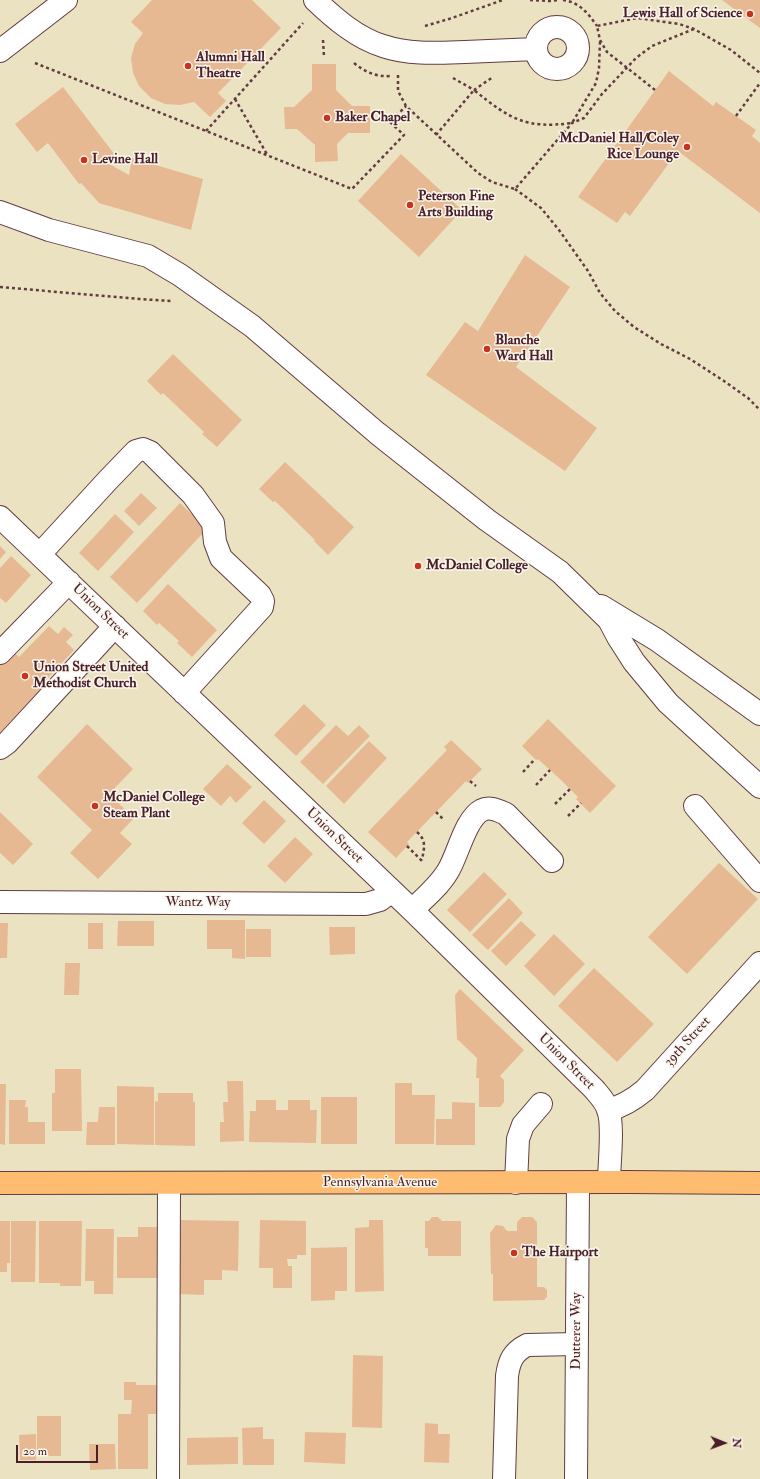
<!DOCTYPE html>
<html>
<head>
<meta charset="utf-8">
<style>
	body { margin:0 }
	#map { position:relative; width:760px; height:1479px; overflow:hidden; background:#ebe2c1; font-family:"IM FELL Double Pica",serif }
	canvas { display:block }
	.north { position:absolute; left:704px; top:1423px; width:40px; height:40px; -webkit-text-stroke:3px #fbf7ec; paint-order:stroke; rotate:91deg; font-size:11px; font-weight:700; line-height:16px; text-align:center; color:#4a1f2b }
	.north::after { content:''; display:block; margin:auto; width:14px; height:18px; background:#4a1f2b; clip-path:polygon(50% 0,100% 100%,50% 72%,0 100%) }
	.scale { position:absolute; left:16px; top:1445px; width:82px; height:18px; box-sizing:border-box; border:2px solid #4a1f2b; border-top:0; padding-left:5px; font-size:12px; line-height:14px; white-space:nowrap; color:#4a1f2b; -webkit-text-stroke:3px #fbf7ec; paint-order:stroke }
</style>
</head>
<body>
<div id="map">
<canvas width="760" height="1479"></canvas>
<div class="north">N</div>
<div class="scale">20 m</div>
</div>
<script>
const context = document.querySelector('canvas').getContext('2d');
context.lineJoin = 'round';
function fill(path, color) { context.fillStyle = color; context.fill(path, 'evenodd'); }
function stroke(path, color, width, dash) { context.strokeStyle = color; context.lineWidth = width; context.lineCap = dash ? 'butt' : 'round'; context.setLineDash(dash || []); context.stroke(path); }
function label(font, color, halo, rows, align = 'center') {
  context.font = font + ' "IM FELL Double Pica",serif'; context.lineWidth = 3; context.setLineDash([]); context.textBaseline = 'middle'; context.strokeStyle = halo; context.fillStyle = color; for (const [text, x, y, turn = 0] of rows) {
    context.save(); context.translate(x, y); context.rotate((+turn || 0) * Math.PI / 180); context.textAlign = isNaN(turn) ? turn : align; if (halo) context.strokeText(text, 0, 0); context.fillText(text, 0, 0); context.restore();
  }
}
const building = new Path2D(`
	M 152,0 L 252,0 L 281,28 L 218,93 L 226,101 L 210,117 L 194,102 L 180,105 L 165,104 L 151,98 L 139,86 L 133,73 L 131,58 L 135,44 L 143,33 L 131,22 Z
	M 722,0 L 760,0 L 760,28 Z
	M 312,64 L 336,64 L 336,90 L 352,106 L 370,106 L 370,133 L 348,133 L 337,144 L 338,161 L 315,162 L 315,145 L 297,129 L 285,129 L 284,107 L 294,107 L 312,90 Z
	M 669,71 L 713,106 L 716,102 L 756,130 L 752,136 L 760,143 L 760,213 L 678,151 L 630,216 L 625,212 L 617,223 L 578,197 Z
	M 63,87 L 115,155 L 104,161 L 129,175 L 132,158 L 203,179 L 191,230 L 99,203 L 81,183 L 79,184 L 48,143 L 37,152 L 15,124 Z
	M 401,154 L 462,210 L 419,257 L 358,201 Z
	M 525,255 L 570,287 L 516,367 L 597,428 L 565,471 L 426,375 L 465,322 L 478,331 Z
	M 173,354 L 242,420 L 217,447 L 202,434 L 204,432 L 163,393 L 161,395 L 147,381 Z
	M 285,462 L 354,527 L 328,555 L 314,541 L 315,540 L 275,501 L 273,502 L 259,489 Z
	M 141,493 L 157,508 L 139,526 L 124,511 Z
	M 180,503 L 207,529 L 137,603 L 110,577 Z
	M 115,514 L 134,532 L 98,571 L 79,553 Z
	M 0,546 L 6,552 L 0,559 Z
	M 11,556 L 31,575 L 6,603 L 0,598 L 0,568 Z
	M 168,584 L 217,630 L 192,657 L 177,643 L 179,641 L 159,623 L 157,625 L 143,611 Z
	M 49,626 L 58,634 L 64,627 L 73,635 L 66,642 L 74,650 L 45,681 L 51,688 L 35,704 L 31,701 L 0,733 L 0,665 L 13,651 L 19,657 Z
	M 304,704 L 326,725 L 296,756 L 274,735 Z
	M 548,719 L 616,786 L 590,813 L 576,799 L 578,797 L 561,780 L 538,759 L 536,760 L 522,746 Z
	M 87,724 L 133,769 L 109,794 L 134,818 L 120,833 L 132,844 L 98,879 L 70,853 L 92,830 L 37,777 Z
	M 336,725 L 348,736 L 359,725 L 370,736 L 323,784 L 300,762 Z
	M 451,740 L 482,769 L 468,783 L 466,781 L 407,842 L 409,844 L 396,858 L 368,832 L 447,750 L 444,747 Z
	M 369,741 L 387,758 L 344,804 L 326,786 Z
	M 227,764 L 252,787 L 236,803 L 230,796 L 221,806 L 203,789 Z
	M 264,800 L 286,821 L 264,844 L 242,823 Z
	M 0,812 L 33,844 L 13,865 L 0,853 Z
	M 295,837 L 313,854 L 285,883 L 267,866 Z
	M 719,863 L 758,899 L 687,974 L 648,937 Z
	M 484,872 L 507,894 L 470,932 L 447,910 Z
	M 509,898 L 523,913 L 488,950 L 472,935 Z
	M 207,920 L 245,920 L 245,959 L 232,958 L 232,949 L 207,949 Z
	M 118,921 L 154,921 L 154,946 L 117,946 Z
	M 521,921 L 536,935 L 506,966 L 491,951 Z
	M 0,923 L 8,923 L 7,958 L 0,958 Z
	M 88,923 L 103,923 L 103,949 L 88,949 Z
	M 329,927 L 355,927 L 355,954 L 330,955 Z
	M 246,929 L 271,929 L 271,957 L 246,957 Z
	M 554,934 L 585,964 L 554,996 L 524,966 Z
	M 65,963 L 80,963 L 79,995 L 64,995 Z
	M 594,968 L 654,1024 L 617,1062 L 558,1006 Z
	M 460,989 L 524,1050 L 500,1076 L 504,1080 L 504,1102 L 500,1107 L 479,1107 L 479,1078 L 476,1078 L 477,1058 L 457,1039 L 455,995 Z
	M 55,1069 L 81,1069 L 82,1131 L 52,1131 L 52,1093 L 55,1093 Z
	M 227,1081 L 243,1081 L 244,1141 L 220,1142 L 220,1122 L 224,1122 L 223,1102 L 228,1102 Z
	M 395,1083 L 412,1083 L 412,1095 L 435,1095 L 434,1144 L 395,1144 Z
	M 0,1084 L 6,1084 L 5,1145 L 0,1144 Z
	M 117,1086 L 154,1087 L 154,1145 L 117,1144 Z
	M 158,1093 L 193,1093 L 193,1102 L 195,1102 L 195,1146 L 155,1145 L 155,1101 L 158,1102 Z
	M 321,1097 L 357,1097 L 357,1144 L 321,1144 Z
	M 9,1100 L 26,1100 L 25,1107 L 28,1107 L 28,1122 L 45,1122 L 45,1144 L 9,1144 Z
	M 256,1100 L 276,1100 L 276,1110 L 288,1110 L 288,1100 L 310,1100 L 310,1110 L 317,1110 L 316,1143 L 249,1142 L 250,1111 L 256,1111 Z
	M 452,1102 L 475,1103 L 475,1145 L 436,1145 L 436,1119 L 452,1119 Z
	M 99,1107 L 115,1107 L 115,1145 L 86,1145 L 87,1122 L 98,1122 Z
	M 432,1217 L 438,1217 L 442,1221 L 461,1221 L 461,1256 L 428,1256 L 428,1248 L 425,1248 L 425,1221 L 429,1221 Z
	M 522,1217 L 532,1217 L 537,1222 L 537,1287 L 544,1287 L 547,1290 L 547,1297 L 544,1300 L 493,1301 L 493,1274 L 491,1274 L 490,1233 L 496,1225 L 503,1226 L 507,1231 L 517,1231 L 517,1222 Z
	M 180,1220 L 239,1221 L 238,1271 L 222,1270 L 222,1280 L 204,1280 L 204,1295 L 179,1294 Z
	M 260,1220 L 306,1221 L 306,1255 L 297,1255 L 297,1259 L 287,1259 L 288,1266 L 292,1266 L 292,1288 L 273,1288 L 273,1268 L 259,1268 Z
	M 369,1220 L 383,1220 L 384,1291 L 355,1292 L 355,1228 L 369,1227 Z
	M 0,1221 L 10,1221 L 10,1263 L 7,1263 L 7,1272 L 0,1272 Z
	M 11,1221 L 36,1221 L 35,1282 L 11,1282 Z
	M 39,1221 L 82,1221 L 81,1286 L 60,1286 L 60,1283 L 39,1283 Z
	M 138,1227 L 161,1227 L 161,1278 L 117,1278 L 117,1237 L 138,1237 Z
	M 86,1229 L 114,1229 L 113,1294 L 94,1294 L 94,1281 L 85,1281 Z
	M 347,1247 L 347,1291 L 335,1291 L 335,1300 L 311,1301 L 311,1248 Z
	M 353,1355 L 383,1356 L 382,1428 L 352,1427 Z
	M 124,1382 L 136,1382 L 136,1385 L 159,1385 L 159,1414 L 148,1414 L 148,1469 L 118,1469 L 118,1414 L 131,1414 L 132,1400 L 124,1400 Z
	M 37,1416 L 61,1416 L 61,1456 L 37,1456 Z
	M 425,1423 L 438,1424 L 438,1434 L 450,1434 L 449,1463 L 424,1462 Z
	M 263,1427 L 263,1439 L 274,1439 L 274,1465 L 243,1465 L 242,1428 Z
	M 305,1432 L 346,1433 L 345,1464 L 304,1462 Z
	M 36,1434 L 36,1460 L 20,1460 L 19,1435 Z
	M 238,1437 L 238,1464 L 187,1465 L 187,1438 Z
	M 89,1444 L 115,1444 L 116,1469 L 90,1470 Z`);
const path = new Path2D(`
	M 530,0 L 550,1 L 558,0
	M 563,0 C 579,2 588,13 597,26
	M 425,26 L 452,18 L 503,0
	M 323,40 L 324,57
	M 35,63 L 352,189 L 404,135 L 390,122 L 406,106
	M 354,63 C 365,72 376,77 391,76
	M 398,75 L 398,91 L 406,106 L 478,173 L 492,182 L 515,189 L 572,123 L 584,118 L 602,94 L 636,58 L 652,46 L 694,29
	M 453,78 L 474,90 L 493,77
	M 655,90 L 607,52 L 600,40 L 597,26 L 637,18 L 679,24 L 694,29 L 731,50 L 760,73
	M 235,99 L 268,156
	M 736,116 L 760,83
	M 206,131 L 303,23
	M 436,135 L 474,90 C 510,119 525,129 572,123 L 596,83 L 599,68 L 600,41
	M 515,189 L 541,208 L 559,230 L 588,271 L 600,293 L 615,311 L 634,327 L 661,344 L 690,359 L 724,381 L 748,398 L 760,410
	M 0,287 L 139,299 L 171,301
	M 523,772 L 535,759
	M 470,781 L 476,786
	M 536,785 L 550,770
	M 555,804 L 570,789
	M 436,812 L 443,819
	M 568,816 L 581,803
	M 417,832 C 427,841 424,848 422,860
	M 407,846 L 423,862`);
const minor = new Path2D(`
	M 315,0 C 335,19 357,38 383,46 C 410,55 437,53 465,52 C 489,51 512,50 536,49
	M536 48a21 21 0 1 1 42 0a21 21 0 1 1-42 0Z
	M 0,51 L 66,0
	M 0,212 L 49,230 L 148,256 L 180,275 L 252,326 L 377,433 L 487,520 L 560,572 L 609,620 L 618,637 L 634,662 L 668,703 L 760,787
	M 0,517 L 412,910 L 594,1089 C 599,1095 606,1102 608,1110 C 614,1124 609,1165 609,1182
	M 40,554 L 108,480 L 136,451 L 143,449 L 150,452 L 193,495 L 213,523 L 215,542 L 221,558 L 260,595 L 263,601 L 262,607 L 184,693
	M 601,606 L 657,640 L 760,714
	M 0,653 L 69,582
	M 0,748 L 7,743 L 115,626
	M 695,806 L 760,881
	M 0,902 L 366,904 L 380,900 L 392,891
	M 412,910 C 425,898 439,886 448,871 C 458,855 465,819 482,810 C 490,806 499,811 506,814 L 552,861
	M 609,1110 C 623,1106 633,1100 645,1090 L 760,963
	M 516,1183 L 518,1139 L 523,1125 L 541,1104
	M 168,1479 L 169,1183
	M 504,1479 L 507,1376 C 509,1361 513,1352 527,1345 L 577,1344
	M 576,1479 L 578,1183`);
const major = new Path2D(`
	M 0,1183 L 627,1182 L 760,1183`);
const markers = [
	[750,14,4,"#c8321e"],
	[188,66,4,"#c8321e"],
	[327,118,4,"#c8321e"],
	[687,147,4,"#c8321e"],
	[84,160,4,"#c8321e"],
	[410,205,4,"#c8321e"],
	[487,349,4,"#c8321e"],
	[418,566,4,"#c8321e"],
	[25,676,4,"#c8321e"],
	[95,806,4,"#c8321e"],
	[514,1253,4,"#c8321e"]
];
const poiNames = [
	["Lewis Hall of Science",742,14,"right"],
	["Alumni Hall",196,58],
	["Theatre",196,74],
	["Baker Chapel",335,118],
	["McDaniel Hall/Coley",679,139,"right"],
	["Rice Lounge",679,155,"right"],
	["Levine Hall",92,160],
	["Peterson Fine",418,197],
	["Arts Building",418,213],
	["Blanche",495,341],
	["Ward Hall",495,357],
	["McDaniel College",426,566],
	["Union Street United",33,668],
	["Methodist Church",33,684],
	["McDaniel College",103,798],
	["Steam Plant",103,814],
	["The Hairport",522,1253]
];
const streetNames = [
	["Union Street",100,612,44],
	["Union Street",334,836,44],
	["Wantz Way",198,903],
	["39th Street",688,1042,-48],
	["Union Street",566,1062,45],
	["Pennsylvania Avenue",380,1183],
	["Dutterer Way",577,1331,-90]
];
fill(building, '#e7b993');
stroke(minor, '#623c42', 24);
stroke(major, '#623c42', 24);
stroke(path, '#623c42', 2.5, [3, 3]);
stroke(minor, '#fff', 22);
stroke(major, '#fdbc6f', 22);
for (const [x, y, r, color] of markers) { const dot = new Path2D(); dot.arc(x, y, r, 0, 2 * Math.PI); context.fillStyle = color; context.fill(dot); stroke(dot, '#fbf7ec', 1.5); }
label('bold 14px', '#4a1f2b', '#fbf7ec', poiNames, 'left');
label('14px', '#4a1f2b', '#fbf7ec', streetNames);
</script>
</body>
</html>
